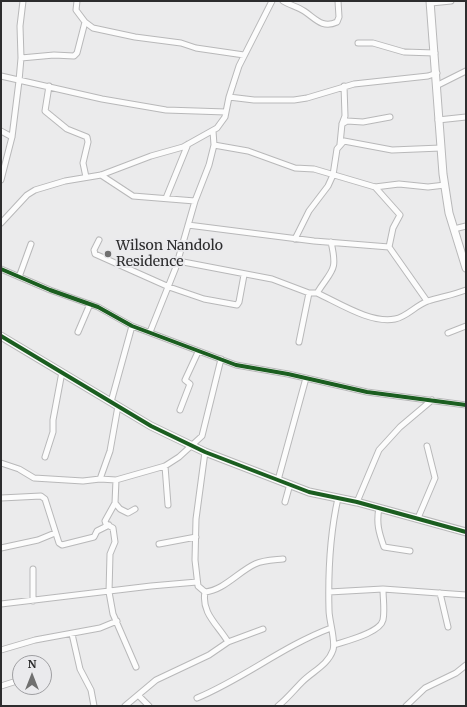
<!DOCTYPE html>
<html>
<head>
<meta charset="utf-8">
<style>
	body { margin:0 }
	#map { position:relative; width:467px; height:707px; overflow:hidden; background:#ebebec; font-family:Merriweather,serif }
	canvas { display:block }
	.frame { position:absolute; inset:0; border:2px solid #2d2d2e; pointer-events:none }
	.north { position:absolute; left:12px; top:655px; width:40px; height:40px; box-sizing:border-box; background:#eaeaed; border:1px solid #9e9ea1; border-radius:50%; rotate:0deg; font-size:11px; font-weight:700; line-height:16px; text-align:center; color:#2d2d2e }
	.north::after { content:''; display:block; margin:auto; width:14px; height:18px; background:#707070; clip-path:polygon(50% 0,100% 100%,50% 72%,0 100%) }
</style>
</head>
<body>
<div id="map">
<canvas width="467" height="707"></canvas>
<div class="frame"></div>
<div class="north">N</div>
</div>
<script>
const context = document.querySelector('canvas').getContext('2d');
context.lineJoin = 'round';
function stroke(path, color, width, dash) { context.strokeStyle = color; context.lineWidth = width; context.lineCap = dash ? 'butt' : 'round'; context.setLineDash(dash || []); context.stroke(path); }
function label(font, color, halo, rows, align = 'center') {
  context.font = font + ' Merriweather,serif'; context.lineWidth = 4; context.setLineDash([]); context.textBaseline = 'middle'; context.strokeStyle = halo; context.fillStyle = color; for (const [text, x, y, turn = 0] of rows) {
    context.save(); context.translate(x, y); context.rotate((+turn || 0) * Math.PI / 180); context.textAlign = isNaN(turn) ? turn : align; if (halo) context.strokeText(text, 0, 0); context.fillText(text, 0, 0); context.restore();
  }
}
const street = new Path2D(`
	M 283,1 C 290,5 298,7 304,11 C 315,18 322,29 337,22 L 339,17 L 338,1
	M 431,3 L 451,1
	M 85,22 L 93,28 L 135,37 L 181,43 L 196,48 L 244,55
	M 358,43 L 373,43 L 404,52 L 435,53
	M 21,58 L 54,55 L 74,56 L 77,53 L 85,22 L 76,10 L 77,1
	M 1,76 L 102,99 L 166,110 L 226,112
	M 438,85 L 466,71
	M 49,86 L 45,111 L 67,129 L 87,137 L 88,142 L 83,163 L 86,177
	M 229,97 L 254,100 L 294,100 L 307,98 L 354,84 L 428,76 L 437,73
	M 438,120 L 466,117
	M 342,124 L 347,121 L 363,122 L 390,117
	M 1,131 L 12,137
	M 340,144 L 342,124 L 345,116 L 344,86
	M 214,145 L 248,151 L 295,168 L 314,169 L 375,187 L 399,184 L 428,187 L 445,185
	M 101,175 L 133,196 L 195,201
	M 1,180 L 12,137 L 19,81 L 21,58 L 20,26 L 23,1
	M 375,187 L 400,215 L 393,228 L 389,247
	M 166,198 L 188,144
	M 1,223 L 27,195 L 35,190 L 65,181 L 101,175 L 151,156 L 183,147 L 217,128 L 225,117 L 229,97 L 239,66 L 272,1
	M 188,225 L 314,241 L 389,247 L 427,301
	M 454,229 L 466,226
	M 295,239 L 309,211 L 328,186 L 333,175 L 337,149 L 344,141 L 392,150 L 441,148
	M 99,240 L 94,250 L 95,254 L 169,287 L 204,299 L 237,305 L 239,302 L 244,275
	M 178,261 L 272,279 L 309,293 L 317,293 C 339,303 371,324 395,319 C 407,317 416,305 428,301 C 441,297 453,295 466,290
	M 1,269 L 50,290 L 98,307 L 132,326 L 236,365 L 288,374 L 367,392 L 466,405
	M 19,277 L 31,244
	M 317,293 C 332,269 338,272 331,242
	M 78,332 L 90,304
	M 150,332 L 176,267 L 195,201 L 209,165 L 214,145 L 213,131
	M 448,333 L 466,326
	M 299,342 L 309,293
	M 111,402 L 132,326
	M 180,410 L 190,384 L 185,380 L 198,352
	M 205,452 L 196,519 L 195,560 L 198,586 L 205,592 C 224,590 238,572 255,564 C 263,560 273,560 283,559
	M 45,457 L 53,432 L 53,420 L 62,372
	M 1,463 L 19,469 L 34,478 L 83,481 L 100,479 L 116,480 L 165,466 L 179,457 L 202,436 L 221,359
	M 165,466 L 168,505
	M 100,479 L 110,451 L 118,406
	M 116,480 L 115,503 L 105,521 L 106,524 L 113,528 L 115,542 L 110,554 L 109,592 L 113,614 L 136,667
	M 278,480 L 306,378
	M 1,498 L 41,496 L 45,499 L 59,543 L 62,545 L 94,537 L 97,531 L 109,525
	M 285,502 L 290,484
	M 357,502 L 379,450 L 400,427 L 432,400
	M 115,503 L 120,509 L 128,513 L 135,509
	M 379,508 C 376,523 379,533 384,547 L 410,551
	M 418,518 L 435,478 L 427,446
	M 159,544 L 196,537
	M 1,548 L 38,540 L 55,533
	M 205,592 C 201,613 218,625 228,642
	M 329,592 L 383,589 L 466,595
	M 440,593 L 448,627
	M 33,601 L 33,569
	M 1,604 L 151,586 L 197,582
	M 72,634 L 80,669 L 91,690 L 94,706
	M 334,645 C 346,641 380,633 383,620 C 385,611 383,599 383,589
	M 1,650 L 35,640 L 100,628 L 117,621
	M 44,669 L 45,668
	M 1,686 L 20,680
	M 138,695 L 149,706
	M 197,698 C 243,679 283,646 331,628
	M 125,706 L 156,680 L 209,655 L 228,642 L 263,629
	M 278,706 C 287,699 294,690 302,682 C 313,671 328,665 333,650 C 336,641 329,621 329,610 C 328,573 330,534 338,498
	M 406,706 L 425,688 L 456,673 L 466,665`);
const secondary = new Path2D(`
	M 430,1 L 443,174 L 449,213 L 466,268
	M 1,336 L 151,426 L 205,452 L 309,492 L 357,502 L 466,532`);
const cycleway = new Path2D(`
	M 1,269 L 50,290 L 98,307 L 132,326 L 236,365 L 288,374 L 367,392 L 466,405
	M 1,336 L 151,426 L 205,452 L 309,492 L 357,502 L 466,532`);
const markers = [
	[108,254,4,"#707070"]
];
const poiNames = [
	["Wilson Nandolo",116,246],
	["Residence",116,262]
];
stroke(street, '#b8b8b9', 7);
stroke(secondary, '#b8b8b9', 9);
stroke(street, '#fcfcfc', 5);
stroke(secondary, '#fcfcfc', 7);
stroke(cycleway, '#1b5e20', 4);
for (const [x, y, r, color] of markers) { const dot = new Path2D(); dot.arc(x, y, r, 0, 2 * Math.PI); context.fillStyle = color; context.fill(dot); stroke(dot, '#eaeaed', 1.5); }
label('14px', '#2d2d2e', '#eaeaed', poiNames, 'left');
</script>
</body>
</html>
